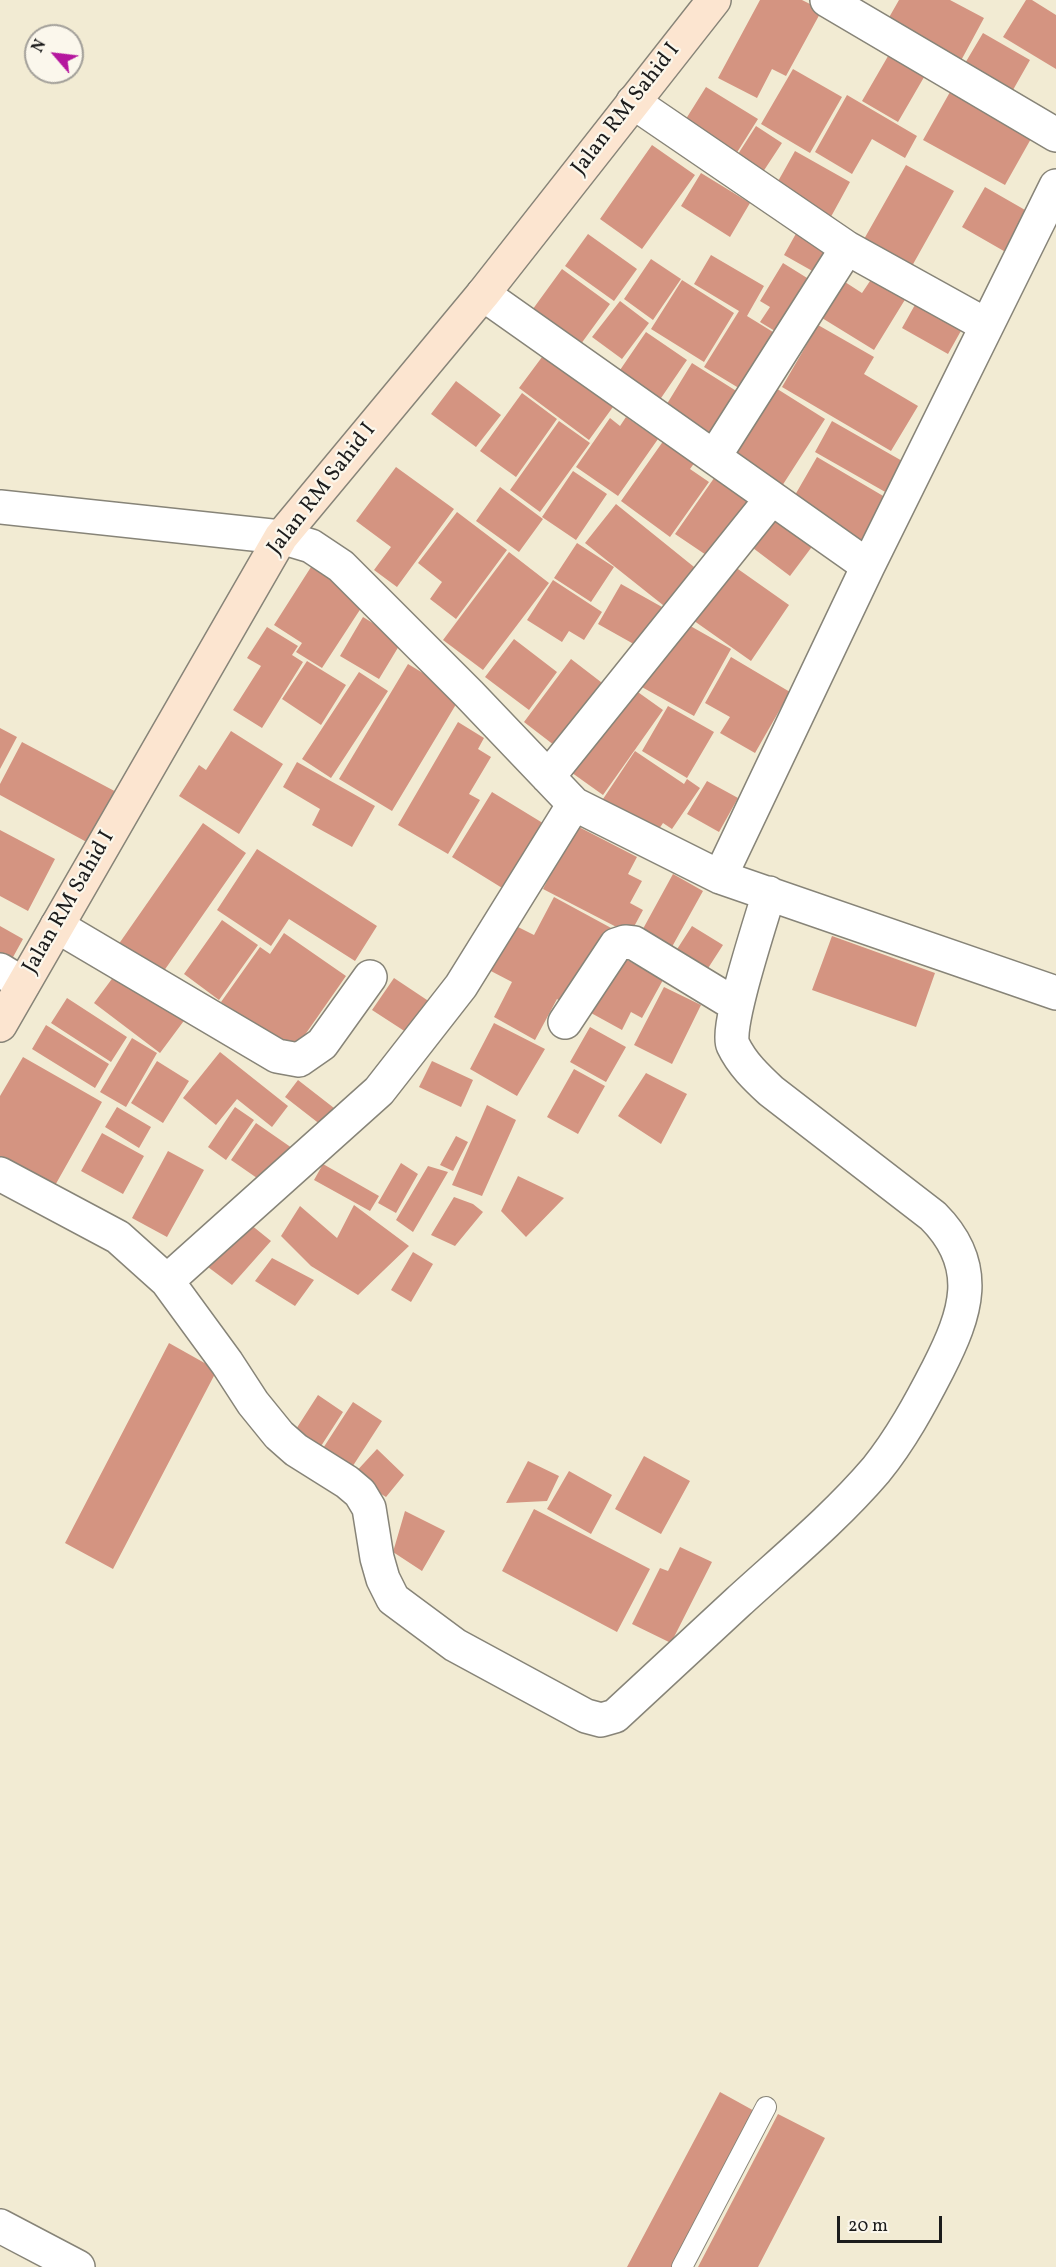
<!DOCTYPE html>
<html>
<head>
<meta charset="utf-8">
<style>
	body { margin:0 }
	#map { position:relative; width:1056px; height:2267px; overflow:hidden; background:#f2ebd3; font-family:Vollkorn,serif }
	canvas { display:block }
	.north { position:absolute; left:24px; top:24px; width:60px; height:60px; box-sizing:border-box; background:#fbf7ec; border:2px solid #a29f99; border-radius:50%; rotate:298deg; font-size:16px; font-weight:700; line-height:24px; text-align:center; color:#1c1c1c }
	.north::after { content:''; display:block; margin:auto; width:21px; height:27px; background:#b5179e; clip-path:polygon(50% 0,100% 100%,50% 72%,0 100%) }
	.scale { position:absolute; left:837px; top:2216px; width:105px; height:27px; box-sizing:border-box; border:3px solid #1c1c1c; border-top:0; padding-left:8px; font-size:18px; line-height:21px; white-space:nowrap; color:#1c1c1c; -webkit-text-stroke:4px #fbf7ec; paint-order:stroke }
</style>
</head>
<body>
<div id="map">
<canvas width="1056" height="2267"></canvas>
<div class="north">N</div>
<div class="scale">20 m</div>
</div>
<script>
const context = document.querySelector('canvas').getContext('2d');
context.lineJoin = 'round';
function fill(path, color) { context.fillStyle = color; context.fill(path, 'evenodd'); }
function stroke(path, color, width, dash) { context.strokeStyle = color; context.lineWidth = width; context.lineCap = dash ? 'butt' : 'round'; context.setLineDash(dash || []); context.stroke(path); }
function label(font, color, halo, rows, align = 'center') {
  context.font = font + ' Vollkorn,serif'; context.lineWidth = 4.5; context.setLineDash([]); context.textBaseline = 'middle'; context.strokeStyle = halo; context.fillStyle = color; for (const [text, x, y, turn = 0] of rows) {
    context.save(); context.translate(x, y); context.rotate((+turn || 0) * Math.PI / 180); context.textAlign = isNaN(turn) ? turn : align; if (halo) context.strokeText(text, 0, 0); context.fillText(text, 0, 0); context.restore();
  }
}
const building = new Path2D(`
	M 760,0 L 802,0 L 822,10 L 786,76 L 772,69 L 757,98 L 718,78 Z
	M 899,0 L 950,0 L 984,18 L 957,68 L 883,28 Z
	M 1026,0 L 1032,0 L 1056,15 L 1056,69 L 1003,37 Z
	M 983,33 L 1030,60 L 1009,97 L 961,70 Z
	M 891,51 L 927,72 L 898,122 L 862,101 Z
	M 793,69 L 842,97 L 810,153 L 761,124 Z
	M 706,87 L 758,119 L 731,162 L 679,130 Z
	M 950,92 L 1032,137 L 1005,185 L 923,140 Z
	M 847,95 L 917,136 L 905,158 L 872,139 L 852,174 L 815,152 Z
	M 756,126 L 782,143 L 757,181 L 731,165 Z
	M 652,145 L 695,175 L 642,249 L 600,219 Z
	M 795,151 L 850,182 L 827,224 L 772,192 Z
	M 906,165 L 954,191 L 907,275 L 859,248 Z
	M 701,173 L 750,203 L 730,237 L 681,206 Z
	M 985,187 L 1039,218 L 1016,258 L 962,227 Z
	M 798,230 L 837,252 L 823,277 L 784,255 Z
	M 588,234 L 637,269 L 614,301 L 565,266 Z
	M 711,255 L 764,286 L 747,316 L 786,340 L 752,396 L 704,367 L 739,311 L 694,284 Z
	M 651,259 L 681,279 L 653,320 L 624,299 Z
	M 783,263 L 820,286 L 788,339 L 760,322 L 770,307 L 760,301 Z
	M 562,269 L 610,304 L 578,348 L 530,313 Z
	M 872,278 L 906,298 L 874,350 L 822,318 L 845,282 L 862,293 Z
	M 682,280 L 734,313 L 704,362 L 651,329 Z
	M 620,301 L 649,323 L 622,359 L 592,337 Z
	M 916,303 L 962,329 L 948,354 L 902,328 Z
	M 818,325 L 874,357 L 864,374 L 918,406 L 891,451 L 782,387 Z
	M 646,332 L 687,360 L 659,401 L 618,373 Z
	M 548,349 L 618,400 L 589,440 L 519,388 Z
	M 692,363 L 749,399 L 719,447 L 662,412 Z
	M 456,381 L 501,415 L 476,447 L 431,414 Z
	M 771,385 L 825,419 L 782,486 L 728,452 Z
	M 522,393 L 557,419 L 516,477 L 480,451 Z
	M 626,417 L 658,439 L 618,496 L 576,467 L 610,418 L 620,426 Z
	M 559,421 L 590,443 L 540,512 L 510,490 Z
	M 832,421 L 904,462 L 887,493 L 815,452 Z
	M 664,440 L 695,462 L 690,469 L 709,482 L 670,537 L 621,501 Z
	M 817,457 L 890,500 L 864,545 L 791,502 Z
	M 396,467 L 454,509 L 397,587 L 374,570 L 391,547 L 356,521 Z
	M 573,471 L 607,494 L 576,540 L 542,517 Z
	M 719,471 L 761,501 L 718,563 L 675,534 Z
	M 500,487 L 543,519 L 519,552 L 476,521 Z
	M 616,504 L 704,575 L 673,613 L 585,543 Z
	M 775,509 L 817,540 L 790,576 L 749,545 Z
	M 457,512 L 507,550 L 456,619 L 430,599 L 442,582 L 418,563 Z
	M 577,543 L 614,567 L 591,602 L 554,578 Z
	M 509,552 L 549,583 L 483,670 L 443,640 Z
	M 728,562 L 789,605 L 751,661 L 690,618 Z
	M 311,567 L 365,602 L 322,668 L 296,652 L 302,643 L 274,625 Z
	M 553,580 L 602,612 L 584,640 L 569,631 L 562,642 L 527,620 Z
	M 621,584 L 662,607 L 639,647 L 598,624 Z
	M 363,617 L 402,641 L 379,679 L 340,656 Z
	M 678,619 L 731,649 L 694,716 L 640,686 Z
	M 267,627 L 298,646 L 292,655 L 303,662 L 262,728 L 233,710 L 261,666 L 247,658 Z
	M 514,639 L 557,672 L 529,710 L 485,677 Z
	M 731,657 L 790,692 L 755,753 L 720,733 L 730,717 L 705,703 Z
	M 571,659 L 610,689 L 563,752 L 524,722 Z
	M 307,661 L 346,685 L 321,725 L 282,699 Z
	M 408,664 L 461,696 L 392,811 L 339,779 Z
	M 359,672 L 388,691 L 331,778 L 302,759 Z
	M 628,685 L 663,710 L 603,795 L 568,770 Z
	M 668,706 L 714,732 L 687,778 L 642,751 Z
	M 458,722 L 484,738 L 478,749 L 491,757 L 469,794 L 480,800 L 448,854 L 398,825 Z
	M 0,728 L 17,737 L 0,769 Z
	M 231,731 L 283,764 L 239,834 L 179,796 L 199,765 L 206,770 Z
	M 22,742 L 122,795 L 94,846 L 0,795 L 0,784 Z
	M 635,751 L 684,784 L 687,779 L 700,788 L 672,829 L 663,823 L 655,835 L 603,799 Z
	M 297,762 L 375,806 L 352,847 L 312,825 L 320,809 L 283,787 Z
	M 707,781 L 738,798 L 719,832 L 687,814 Z
	M 492,792 L 546,825 L 507,891 L 452,857 Z
	M 203,823 L 246,853 L 159,978 L 116,948 Z
	M 575,825 L 637,857 L 628,874 L 642,881 L 630,903 L 643,910 L 630,934 L 543,889 Z
	M 0,830 L 55,859 L 28,911 L 0,896 Z
	M 257,849 L 377,926 L 355,961 L 289,919 L 271,946 L 217,910 Z
	M 673,874 L 703,891 L 668,954 L 638,938 Z
	M 554,897 L 613,929 L 572,1008 L 557,999 L 535,1040 L 494,1017 L 512,982 L 487,969 L 512,924 L 534,935 Z
	M 222,920 L 258,945 L 219,1000 L 184,974 Z
	M 0,926 L 23,939 L 7,968 L 0,964 Z
	M 692,926 L 723,945 L 703,976 L 672,957 Z
	M 284,933 L 346,976 L 293,1052 L 221,1002 L 260,947 L 270,954 Z
	M 832,936 L 935,973 L 916,1027 L 812,990 Z
	M 613,952 L 663,980 L 642,1018 L 631,1012 L 622,1030 L 582,1008 Z
	M 120,968 L 186,1018 L 160,1053 L 94,1003 Z
	M 394,978 L 430,1002 L 409,1034 L 372,1010 Z
	M 664,987 L 701,1005 L 672,1064 L 634,1045 Z
	M 67,998 L 127,1037 L 111,1062 L 51,1023 Z
	M 494,1023 L 545,1049 L 517,1096 L 470,1069 Z
	M 46,1025 L 109,1064 L 95,1088 L 32,1049 Z
	M 590,1027 L 626,1047 L 606,1082 L 570,1062 Z
	M 132,1038 L 157,1053 L 126,1107 L 100,1092 Z
	M 220,1052 L 288,1106 L 272,1127 L 237,1099 L 216,1125 L 183,1098 Z
	M 23,1057 L 102,1102 L 53,1189 L 0,1159 L 0,1096 Z
	M 157,1061 L 189,1081 L 163,1123 L 131,1103 Z
	M 432,1061 L 473,1080 L 461,1107 L 419,1087 Z
	M 574,1069 L 605,1086 L 578,1134 L 547,1117 Z
	M 646,1073 L 687,1094 L 661,1144 L 618,1116 Z
	M 298,1080 L 334,1108 L 321,1125 L 285,1097 Z
	M 487,1105 L 516,1120 L 482,1196 L 452,1185 Z
	M 117,1107 L 151,1127 L 139,1148 L 105,1127 Z
	M 235,1107 L 254,1120 L 226,1160 L 208,1147 Z
	M 256,1123 L 292,1148 L 267,1185 L 231,1160 Z
	M 102,1133 L 144,1156 L 123,1194 L 81,1171 Z
	M 456,1136 L 468,1142 L 453,1171 L 440,1165 Z
	M 168,1151 L 204,1170 L 167,1237 L 132,1218 Z
	M 401,1163 L 418,1174 L 396,1213 L 378,1203 Z
	M 323,1164 L 379,1196 L 370,1211 L 314,1180 Z
	M 428,1166 L 448,1172 L 413,1232 L 396,1220 Z
	M 518,1176 L 564,1198 L 526,1237 L 501,1211 Z
	M 454,1197 L 473,1204 L 483,1212 L 455,1246 L 431,1235 Z
	M 354,1205 L 409,1246 L 358,1295 L 311,1266 L 281,1236 L 300,1206 L 337,1238 Z
	M 245,1220 L 271,1241 L 232,1285 L 208,1267 Z
	M 413,1252 L 433,1264 L 411,1302 L 391,1290 Z
	M 272,1258 L 314,1280 L 295,1306 L 255,1281 Z
	M 169,1343 L 217,1370 L 113,1569 L 65,1543 Z
	M 318,1395 L 343,1412 L 314,1457 L 289,1440 Z
	M 353,1402 L 382,1421 L 347,1475 L 318,1456 Z
	M 377,1449 L 404,1475 L 386,1497 L 352,1476 Z
	M 644,1456 L 690,1481 L 661,1534 L 615,1509 Z
	M 528,1461 L 559,1476 L 547,1501 L 506,1503 Z
	M 569,1471 L 612,1495 L 591,1534 L 547,1509 Z
	M 534,1509 L 650,1569 L 617,1632 L 502,1571 Z
	M 405,1511 L 445,1531 L 422,1571 L 393,1552 Z
	M 680,1547 L 712,1562 L 671,1643 L 632,1624 L 660,1568 L 668,1571 Z
	M 720,2092 L 758,2113 L 676,2267 L 627,2267 Z
	M 778,2114 L 825,2138 L 758,2267 L 698,2267 Z`);
const lane = new Path2D(`
	M 682,2267 L 766,2107`);
const street = new Path2D(`
	M 827,0 L 1056,135
	M 633,102 L 847,248 L 986,325
	M 483,294 L 868,566 L 1056,186
	M 714,457 L 847,248
	M 0,507 L 281,537 L 311,546 L 341,566 L 469,694 L 574,804 L 720,877 L 1056,993
	M 548,777 L 772,498
	M 720,877 L 868,566
	M 57,926 L 277,1056 L 299,1060 L 322,1044 L 370,977
	M 0,970 L 23,984
	M 565,1022 L 616,945 L 625,942 L 634,943 L 736,1005
	M 0,1174 L 118,1237 L 167,1281 L 227,1363 L 253,1403 L 279,1435 L 296,1450 L 347,1482 L 360,1493 L 369,1508 L 377,1558 L 383,1579 L 393,1599 L 455,1645 L 586,1716 L 601,1720 L 615,1716 C 656,1678 697,1640 738,1602 C 785,1559 835,1518 876,1470 C 901,1439 920,1404 938,1369 C 966,1314 983,1266 933,1216 L 771,1091 C 757,1078 742,1064 733,1045 C 725,1028 762,918 769,893
	M 167,1281 L 379,1091 L 461,986 L 574,804
	M 0,2226 L 78,2267`);
const secondary = new Path2D(`
	M 0,1025 L 281,537 L 483,294 L 714,0`);
const streetNames = [
	["Jalan RM Sahid I",627,110,-52],
	["Jalan RM Sahid I",323,490,-52],
	["Jalan RM Sahid I",70,903,-60]
];
fill(building, '#d49481');
stroke(lane, '#878478', 22);
stroke(street, '#878478', 36);
stroke(secondary, '#878478', 36);
stroke(lane, '#fff', 20);
stroke(street, '#fff', 33);
stroke(secondary, '#fce5d0', 33);
label('22px', '#1c1c1c', '#fbf7ec', streetNames);
</script>
</body>
</html>
